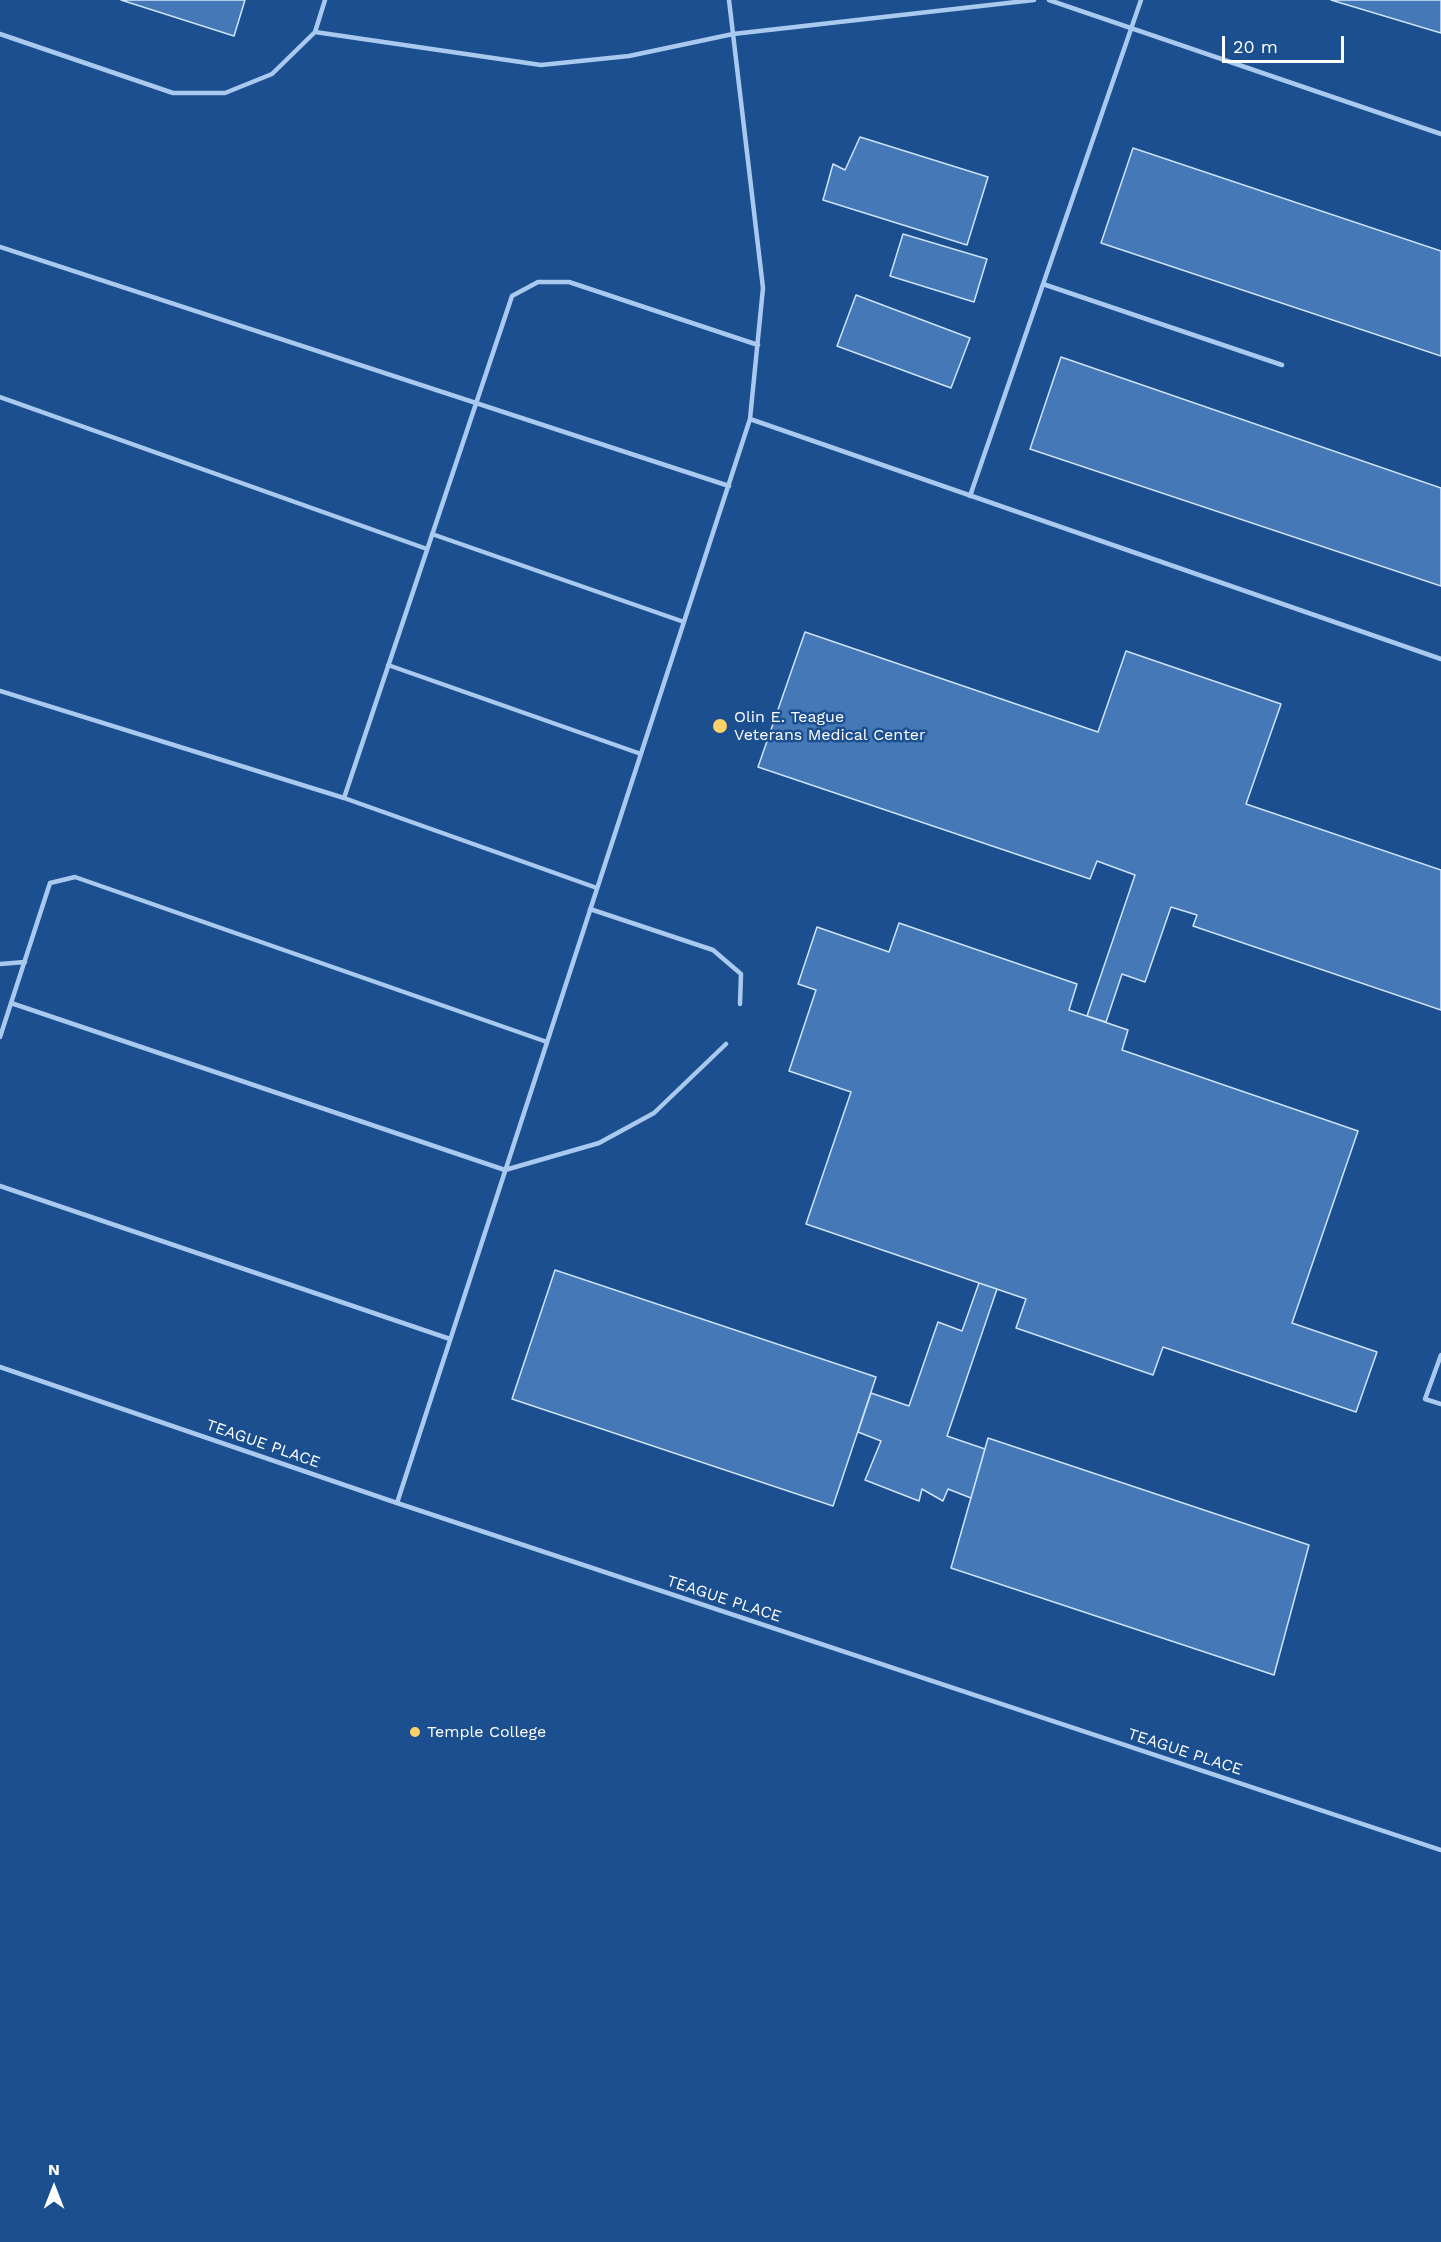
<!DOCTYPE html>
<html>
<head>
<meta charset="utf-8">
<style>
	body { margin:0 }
	#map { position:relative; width:1441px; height:2242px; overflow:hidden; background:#1b4f8f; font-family:"Work Sans",sans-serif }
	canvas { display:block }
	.north { position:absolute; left:24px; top:2158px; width:60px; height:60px; -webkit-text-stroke:4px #1b4f8f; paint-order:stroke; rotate:0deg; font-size:16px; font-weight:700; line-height:24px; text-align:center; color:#fff }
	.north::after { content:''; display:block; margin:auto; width:21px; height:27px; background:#fff; clip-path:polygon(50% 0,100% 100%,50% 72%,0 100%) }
	.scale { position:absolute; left:1222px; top:36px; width:122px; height:27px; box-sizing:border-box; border:3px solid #fff; border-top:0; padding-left:8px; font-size:18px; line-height:21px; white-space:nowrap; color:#fff; -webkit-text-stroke:4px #1b4f8f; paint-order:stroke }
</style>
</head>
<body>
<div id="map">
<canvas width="1441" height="2242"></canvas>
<div class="north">N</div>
<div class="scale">20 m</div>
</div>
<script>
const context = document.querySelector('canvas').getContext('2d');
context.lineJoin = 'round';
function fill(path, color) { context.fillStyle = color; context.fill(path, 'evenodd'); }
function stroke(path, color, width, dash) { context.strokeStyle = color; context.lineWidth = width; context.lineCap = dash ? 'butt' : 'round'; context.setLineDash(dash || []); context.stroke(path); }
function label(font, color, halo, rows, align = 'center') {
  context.font = font + ' "Work Sans",sans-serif'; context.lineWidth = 5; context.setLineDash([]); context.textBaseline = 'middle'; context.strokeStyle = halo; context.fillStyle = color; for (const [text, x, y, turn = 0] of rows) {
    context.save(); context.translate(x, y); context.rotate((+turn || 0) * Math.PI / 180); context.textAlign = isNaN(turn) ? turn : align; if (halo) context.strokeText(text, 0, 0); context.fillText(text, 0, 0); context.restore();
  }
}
const building = new Path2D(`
	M 121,0 L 245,0 L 234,36 Z
	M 1331,0 L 1441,0 L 1441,33 Z
	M 860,137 L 988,177 L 967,245 L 823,200 L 833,164 L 845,170 Z
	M 1133,148 L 1441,251 L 1441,356 L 1101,243 Z
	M 903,234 L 987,259 L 974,302 L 890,276 Z
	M 856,295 L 970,338 L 951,388 L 837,346 Z
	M 1061,357 L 1441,488 L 1441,586 L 1030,449 Z
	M 805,632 L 1098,732 L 1126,651 L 1281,704 L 1246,804 L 1441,870 L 1441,1010 L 1193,926 L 1197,915 L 1171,907 L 1145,982 L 1122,974 L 1106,1022 L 1087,1016 L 1135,875 L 1097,861 L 1090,879 L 758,767 Z
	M 899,923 L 1077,984 L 1069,1010 L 1128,1030 L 1122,1050 L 1358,1131 L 1292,1323 L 1377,1352 L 1356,1412 L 1163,1347 L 1153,1375 L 1016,1328 L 1026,1299 L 806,1224 L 851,1092 L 789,1071 L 816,990 L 798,984 L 817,927 L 889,952 Z
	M 555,1270 L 876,1377 L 833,1506 L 512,1399 Z
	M 979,1283 L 997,1289 L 947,1436 L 985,1449 L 971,1498 L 948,1489 L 943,1501 L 922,1489 L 919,1501 L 865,1480 L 881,1441 L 858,1432 L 871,1393 L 909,1406 L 938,1322 L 962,1331 Z
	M 988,1438 L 1309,1545 L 1274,1675 L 951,1568 Z`);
const lane = new Path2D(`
	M 1049,0 L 1441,134
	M 315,32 L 541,65 L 629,56 L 733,34 L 1034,0
	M 0,34 L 173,93 L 225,93 L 272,74 L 315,32 L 325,0
	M 0,247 L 729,486
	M 1043,284 L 1282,365
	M 0,397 L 427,549
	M 750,419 L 1441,659
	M 970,496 L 1141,0
	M 432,534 L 684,622
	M 388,665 L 641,754
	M 0,691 L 344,798
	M 597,888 L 344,798 L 512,296 L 538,282 L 569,282 L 758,345
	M 590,909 L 713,950 L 741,974 L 740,1004
	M 0,964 L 25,962
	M 11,1003 L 505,1170 L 599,1143 L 654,1113 L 726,1044
	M 0,1037 L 50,883 L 75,877 L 547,1042
	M 0,1186 L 450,1339
	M 1441,1355 L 1425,1399 L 1441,1404
	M 0,1367 L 397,1503 L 1441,1850
	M 397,1503 L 750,419 L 763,288 L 729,0`);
const markers = [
	[720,726,8,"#ffd166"],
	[415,1732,6,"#ffd166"]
];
const poiNames = [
	["Olin E. Teague",734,717],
	["Veterans Medical Center",734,735],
	["Temple College",427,1732]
];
const streetNames = [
	["TEAGUE PLACE",263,1444,19],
	["TEAGUE PLACE",724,1599,18],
	["TEAGUE PLACE",1185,1752,18]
];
fill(building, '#4478b7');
stroke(building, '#cfe3fa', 1.5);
stroke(lane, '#a9c9ee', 4.5);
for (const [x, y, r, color] of markers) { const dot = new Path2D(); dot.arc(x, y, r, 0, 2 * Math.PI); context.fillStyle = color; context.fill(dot); stroke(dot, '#1b4f8f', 2); }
label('16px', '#fff', '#1b4f8f', poiNames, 'left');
label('16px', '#fff', '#1b4f8f', streetNames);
</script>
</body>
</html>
